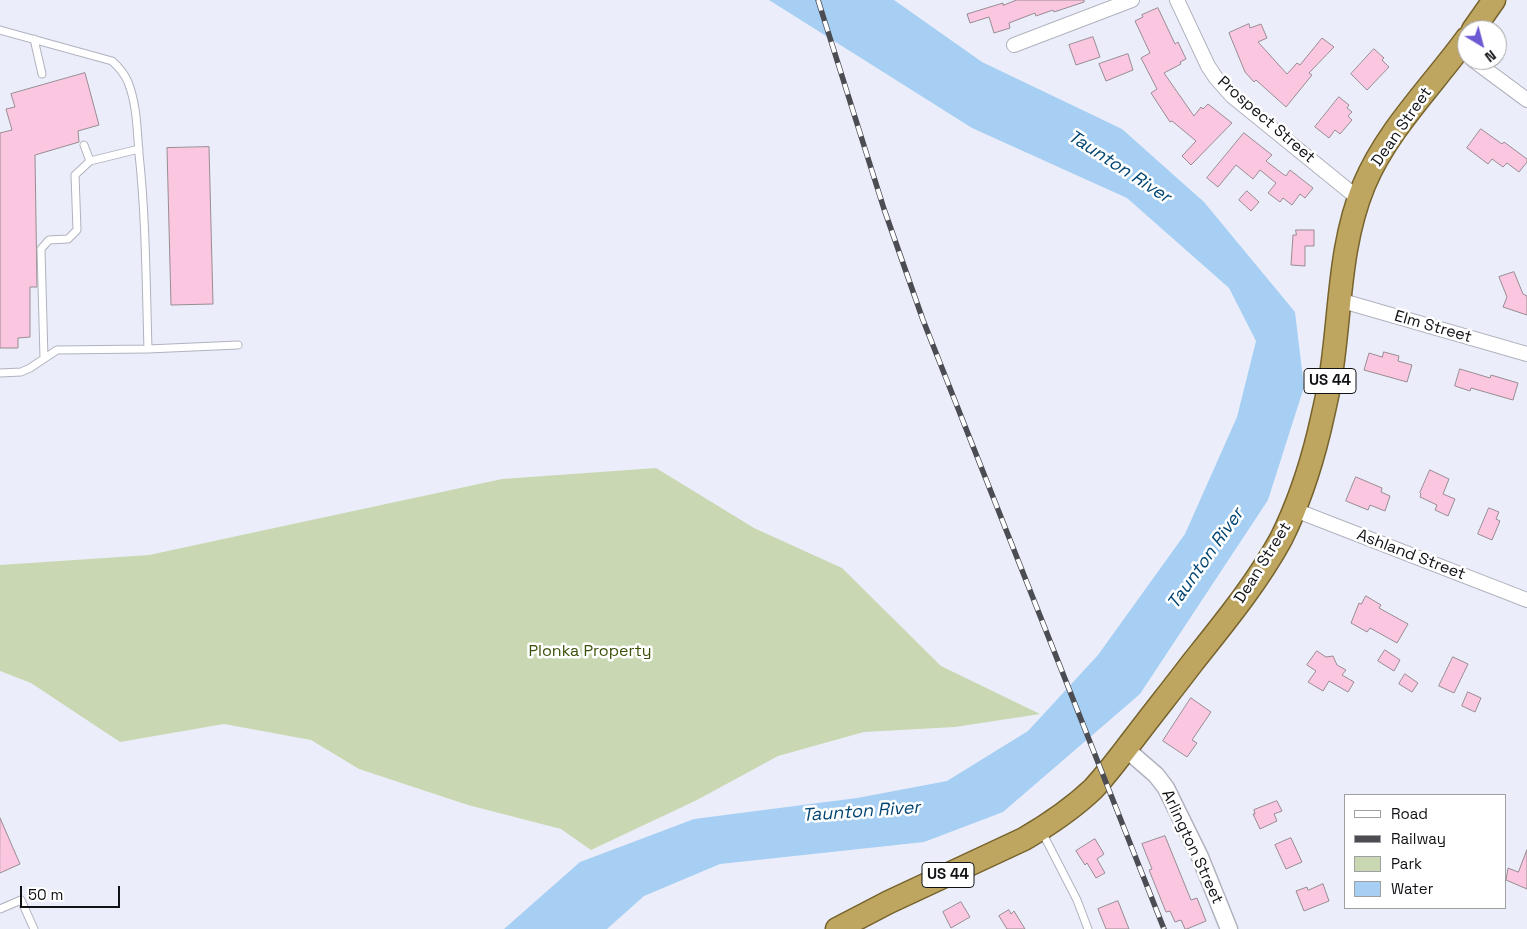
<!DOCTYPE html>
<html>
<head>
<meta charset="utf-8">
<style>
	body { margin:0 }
	#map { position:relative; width:1527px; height:929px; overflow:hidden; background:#ebeefa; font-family:"Space Grotesk",sans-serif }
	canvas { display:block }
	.legend { position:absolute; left:1344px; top:794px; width:162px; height:115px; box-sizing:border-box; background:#fff; border:1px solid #a0a0a2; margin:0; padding:6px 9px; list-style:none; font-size:15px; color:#111216 }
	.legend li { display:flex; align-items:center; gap:10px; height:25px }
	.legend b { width:25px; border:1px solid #a0a0a2 }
	.north { position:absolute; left:1457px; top:20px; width:50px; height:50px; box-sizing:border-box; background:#fff; border:1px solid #a0a0a2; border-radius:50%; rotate:143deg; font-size:14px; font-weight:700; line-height:20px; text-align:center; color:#111216 }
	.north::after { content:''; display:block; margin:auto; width:18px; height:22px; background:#6b5ad4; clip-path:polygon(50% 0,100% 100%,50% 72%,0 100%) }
	.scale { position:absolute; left:20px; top:886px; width:100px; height:22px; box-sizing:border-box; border:2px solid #111216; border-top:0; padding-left:6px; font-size:15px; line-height:18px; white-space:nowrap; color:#111216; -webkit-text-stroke:4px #fff; paint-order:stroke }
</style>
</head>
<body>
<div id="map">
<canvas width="1527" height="929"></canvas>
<ul class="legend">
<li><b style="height:6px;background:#fff"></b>Road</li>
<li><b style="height:6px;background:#4b4d53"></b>Railway</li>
<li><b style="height:14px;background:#c9d8b2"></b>Park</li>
<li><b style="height:14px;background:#a6cff3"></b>Water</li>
</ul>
<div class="north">N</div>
<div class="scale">50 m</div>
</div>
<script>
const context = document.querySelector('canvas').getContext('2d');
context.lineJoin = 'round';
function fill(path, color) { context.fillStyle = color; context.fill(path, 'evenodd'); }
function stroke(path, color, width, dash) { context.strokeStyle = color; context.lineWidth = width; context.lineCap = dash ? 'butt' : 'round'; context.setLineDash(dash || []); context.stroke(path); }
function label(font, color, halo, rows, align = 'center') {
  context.font = font + ' "Space Grotesk",sans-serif'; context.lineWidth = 5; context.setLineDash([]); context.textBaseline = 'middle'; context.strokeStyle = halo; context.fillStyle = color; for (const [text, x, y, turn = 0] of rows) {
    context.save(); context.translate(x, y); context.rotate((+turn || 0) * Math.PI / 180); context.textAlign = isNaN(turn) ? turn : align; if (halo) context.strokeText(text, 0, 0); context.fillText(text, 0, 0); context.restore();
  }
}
const green = new Path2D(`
	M 656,468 L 754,528 L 842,568 L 941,666 L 1040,714 L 955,727 L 864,732 L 778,756 L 697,800 L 591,850 L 561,829 L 468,805 L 359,769 L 311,740 L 224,724 L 120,742 L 31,683 L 0,671 L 0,565 L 149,555 L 502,479 Z`);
const water = new Path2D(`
	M 769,0 L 894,0 L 982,62 L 1122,129 L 1204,202 L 1295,312 L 1304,387 L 1268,500 L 1140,694 L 1003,812 L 924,842 L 720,864 L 644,896 L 607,929 L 504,929 L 580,862 L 694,819 L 857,798 L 947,781 L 1028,731 L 1098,655 L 1185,534 L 1237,417 L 1256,341 L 1229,288 L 1127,198 L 972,128 Z`);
const building = new Path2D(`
	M 1017,0 L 1084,0 L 1084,2 L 1054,12 L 1053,10 L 1036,16 L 1035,13 L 1009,23 L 1010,28 L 994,33 L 989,17 L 970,23 L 967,14 L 1003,3 L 1003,5 Z
	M 1158,8 L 1175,44 L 1178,42 L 1186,59 L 1180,62 L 1181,64 L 1164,73 L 1194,116 L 1201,107 L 1203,109 L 1208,104 L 1232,123 L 1191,165 L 1182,156 L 1196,141 L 1172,121 L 1170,122 L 1151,93 L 1157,89 L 1141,58 L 1150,53 L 1135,21 L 1143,17 L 1142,15 Z
	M 1249,24 L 1250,28 L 1261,24 L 1267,38 L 1258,42 L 1287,74 L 1297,63 L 1300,65 L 1322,38 L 1334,47 L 1309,73 L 1312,75 L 1286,107 L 1256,80 L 1254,82 L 1245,72 L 1229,33 Z
	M 1093,37 L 1100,57 L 1076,65 L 1069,45 Z
	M 1374,49 L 1384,58 L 1382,60 L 1389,67 L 1367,90 L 1351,74 Z
	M 1128,54 L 1133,70 L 1106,81 L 1099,64 Z
	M 85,73 L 99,125 L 78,131 L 79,142 L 35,155 L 37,287 L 30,287 L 30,337 L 18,338 L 18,348 L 0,348 L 0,133 L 12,130 L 6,109 L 15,107 L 11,94 Z
	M 1339,97 L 1349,105 L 1347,108 L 1352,112 L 1348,116 L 1352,120 L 1340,134 L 1335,130 L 1329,138 L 1315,127 Z
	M 1481,129 L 1502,144 L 1504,142 L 1527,159 L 1527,162 L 1519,172 L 1507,163 L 1503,167 L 1492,159 L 1488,164 L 1467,148 Z
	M 1244,133 L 1272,155 L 1266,161 L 1283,174 L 1286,176 L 1290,170 L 1313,188 L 1305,198 L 1300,194 L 1292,205 L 1283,198 L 1280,202 L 1268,193 L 1276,183 L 1260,170 L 1253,179 L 1236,165 L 1218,187 L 1207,178 Z
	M 209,147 L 213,304 L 171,305 L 167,148 Z
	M 1247,191 L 1259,202 L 1251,211 L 1239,200 Z
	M 1296,230 L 1314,230 L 1314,246 L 1305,246 L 1305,266 L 1291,265 L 1293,235 L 1296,235 Z
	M 1514,272 L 1523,294 L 1527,296 L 1527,315 L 1503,307 L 1507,297 L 1499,277 Z
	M 1384,352 L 1399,356 L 1398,361 L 1412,365 L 1407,382 L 1364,370 L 1369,353 L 1382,357 Z
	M 1460,369 L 1490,378 L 1491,375 L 1518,383 L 1513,400 L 1471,388 L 1470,391 L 1455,386 Z
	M 1430,470 L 1449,479 L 1443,494 L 1455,499 L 1448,516 L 1435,510 L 1437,505 L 1420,497 L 1421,494 L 1420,493 Z
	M 1356,477 L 1382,488 L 1381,492 L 1390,496 L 1385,511 L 1370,505 L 1368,510 L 1346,501 Z
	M 1489,508 L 1499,512 L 1496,519 L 1500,521 L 1492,540 L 1478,534 Z
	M 1366,596 L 1381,605 L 1379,608 L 1408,624 L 1397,643 L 1370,628 L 1367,632 L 1351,623 L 1359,603 L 1361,604 Z
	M 1385,650 L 1400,660 L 1394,671 L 1378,661 Z
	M 1317,651 L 1326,657 L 1333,656 L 1337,665 L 1346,670 L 1342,675 L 1354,682 L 1348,692 L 1329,681 L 1323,691 L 1308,682 L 1316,671 L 1307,665 Z
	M 1453,657 L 1468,664 L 1454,693 L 1439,686 Z
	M 1405,674 L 1418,683 L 1412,692 L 1399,684 Z
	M 1468,692 L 1481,698 L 1475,712 L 1462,706 Z
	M 1191,698 L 1211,712 L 1192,740 L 1197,743 L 1187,757 L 1163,741 Z
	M 1277,801 L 1282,811 L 1274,814 L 1277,821 L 1260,829 L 1253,814 L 1255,814 L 1254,810 Z
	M 0,818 L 20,864 L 0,873 Z
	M 1165,836 L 1191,900 L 1197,898 L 1206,921 L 1187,929 L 1185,929 L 1181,920 L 1175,922 L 1170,911 L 1166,912 L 1149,870 L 1152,869 L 1142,844 Z
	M 1291,838 L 1302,862 L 1286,869 L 1275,845 Z
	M 1095,839 L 1104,854 L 1097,859 L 1105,873 L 1096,878 L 1087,863 L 1085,865 L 1076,851 Z
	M 1527,850 L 1527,889 L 1506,880 L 1508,868 L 1518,872 Z
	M 1323,884 L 1329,901 L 1304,911 L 1296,891 L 1307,887 L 1308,890 Z
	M 1118,901 L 1129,929 L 1106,929 L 1098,909 Z
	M 961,902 L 970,917 L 951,928 L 943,912 Z
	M 1009,910 L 1011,914 L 1014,911 L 1025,929 L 1007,929 L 999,916 Z`);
const service = new Path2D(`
	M 0,30 L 112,61 C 119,67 124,73 128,82 C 137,105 137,129 139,154 C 146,218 146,284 148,349 L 57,350 L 30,368 L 21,372 L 0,373
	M 34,39 L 42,74
	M 84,145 L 90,161 L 139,149
	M 148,349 L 238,345
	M 44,358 L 41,249 L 49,240 L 68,239 L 77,230 L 75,175 L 90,161
	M 1042,832 L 1077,900 L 1088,929
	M 0,909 L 21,900 L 34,929`);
const minor = new Path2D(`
	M 1177,0 L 1208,66 L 1216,78 L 1232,96 L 1359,199
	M 1014,45 L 1132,0
	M 1473,60 L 1527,100
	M 1339,300 L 1527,354
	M 1295,510 L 1527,600`);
const tertiary = new Path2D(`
	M 1126,749 L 1156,775 L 1166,788 L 1200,857 L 1229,929`);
const trunk = new Path2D(`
	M 1473,30 L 1494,0
	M 837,929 L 889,902 L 1024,839 C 1048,825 1073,808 1093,789 C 1108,773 1121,755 1135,737 C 1154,712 1174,687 1193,662 C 1224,623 1257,583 1281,539 C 1298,505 1310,469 1319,432 C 1323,415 1327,398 1330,381 C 1341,315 1338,248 1364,185 C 1387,130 1432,86 1467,38`);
const rail = new Path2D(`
	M 818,0 L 884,209 L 923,320 L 1164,929`);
const shields = [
	[1330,381,52],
	[948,875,52]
];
const shieldNames = [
	["US 44",1330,381],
	["US 44",948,875]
];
const streetNames = [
	["Prospect Street",1266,120,41],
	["Dean Street",1402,127,-55],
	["Elm Street",1433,327,16],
	["Ashland Street",1411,555,21],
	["Dean Street",1263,563,-58],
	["Arlington Street",1192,847,65]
];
const parkNames = [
	["Plonka Property",590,652]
];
const waterNames = [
	["Taunton River",1119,167,33],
	["Taunton River",1206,559,-55],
	["Taunton River",861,812,-4]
];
fill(green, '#c9d8b2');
fill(water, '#a6cff3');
fill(building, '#fbc6e0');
stroke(building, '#988c91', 1);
stroke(service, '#b0b3be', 9);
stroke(minor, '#b0b3be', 16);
stroke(tertiary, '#b0b3be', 19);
stroke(trunk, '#77632d', 25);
stroke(service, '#fff', 7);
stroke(minor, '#fff', 14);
stroke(tertiary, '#fff', 16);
stroke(trunk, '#bea660', 22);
stroke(rail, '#4b4d53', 5.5);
stroke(rail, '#fff', 4, [11]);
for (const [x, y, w] of shields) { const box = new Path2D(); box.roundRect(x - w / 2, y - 12.5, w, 25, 4); context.fillStyle = '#fff'; context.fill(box); stroke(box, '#111216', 1); }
label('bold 15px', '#111216', null, shieldNames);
label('16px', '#111216', '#fff', streetNames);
label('16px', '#3c5209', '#fff', parkNames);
label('italic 18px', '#034673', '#fff', waterNames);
</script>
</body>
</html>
